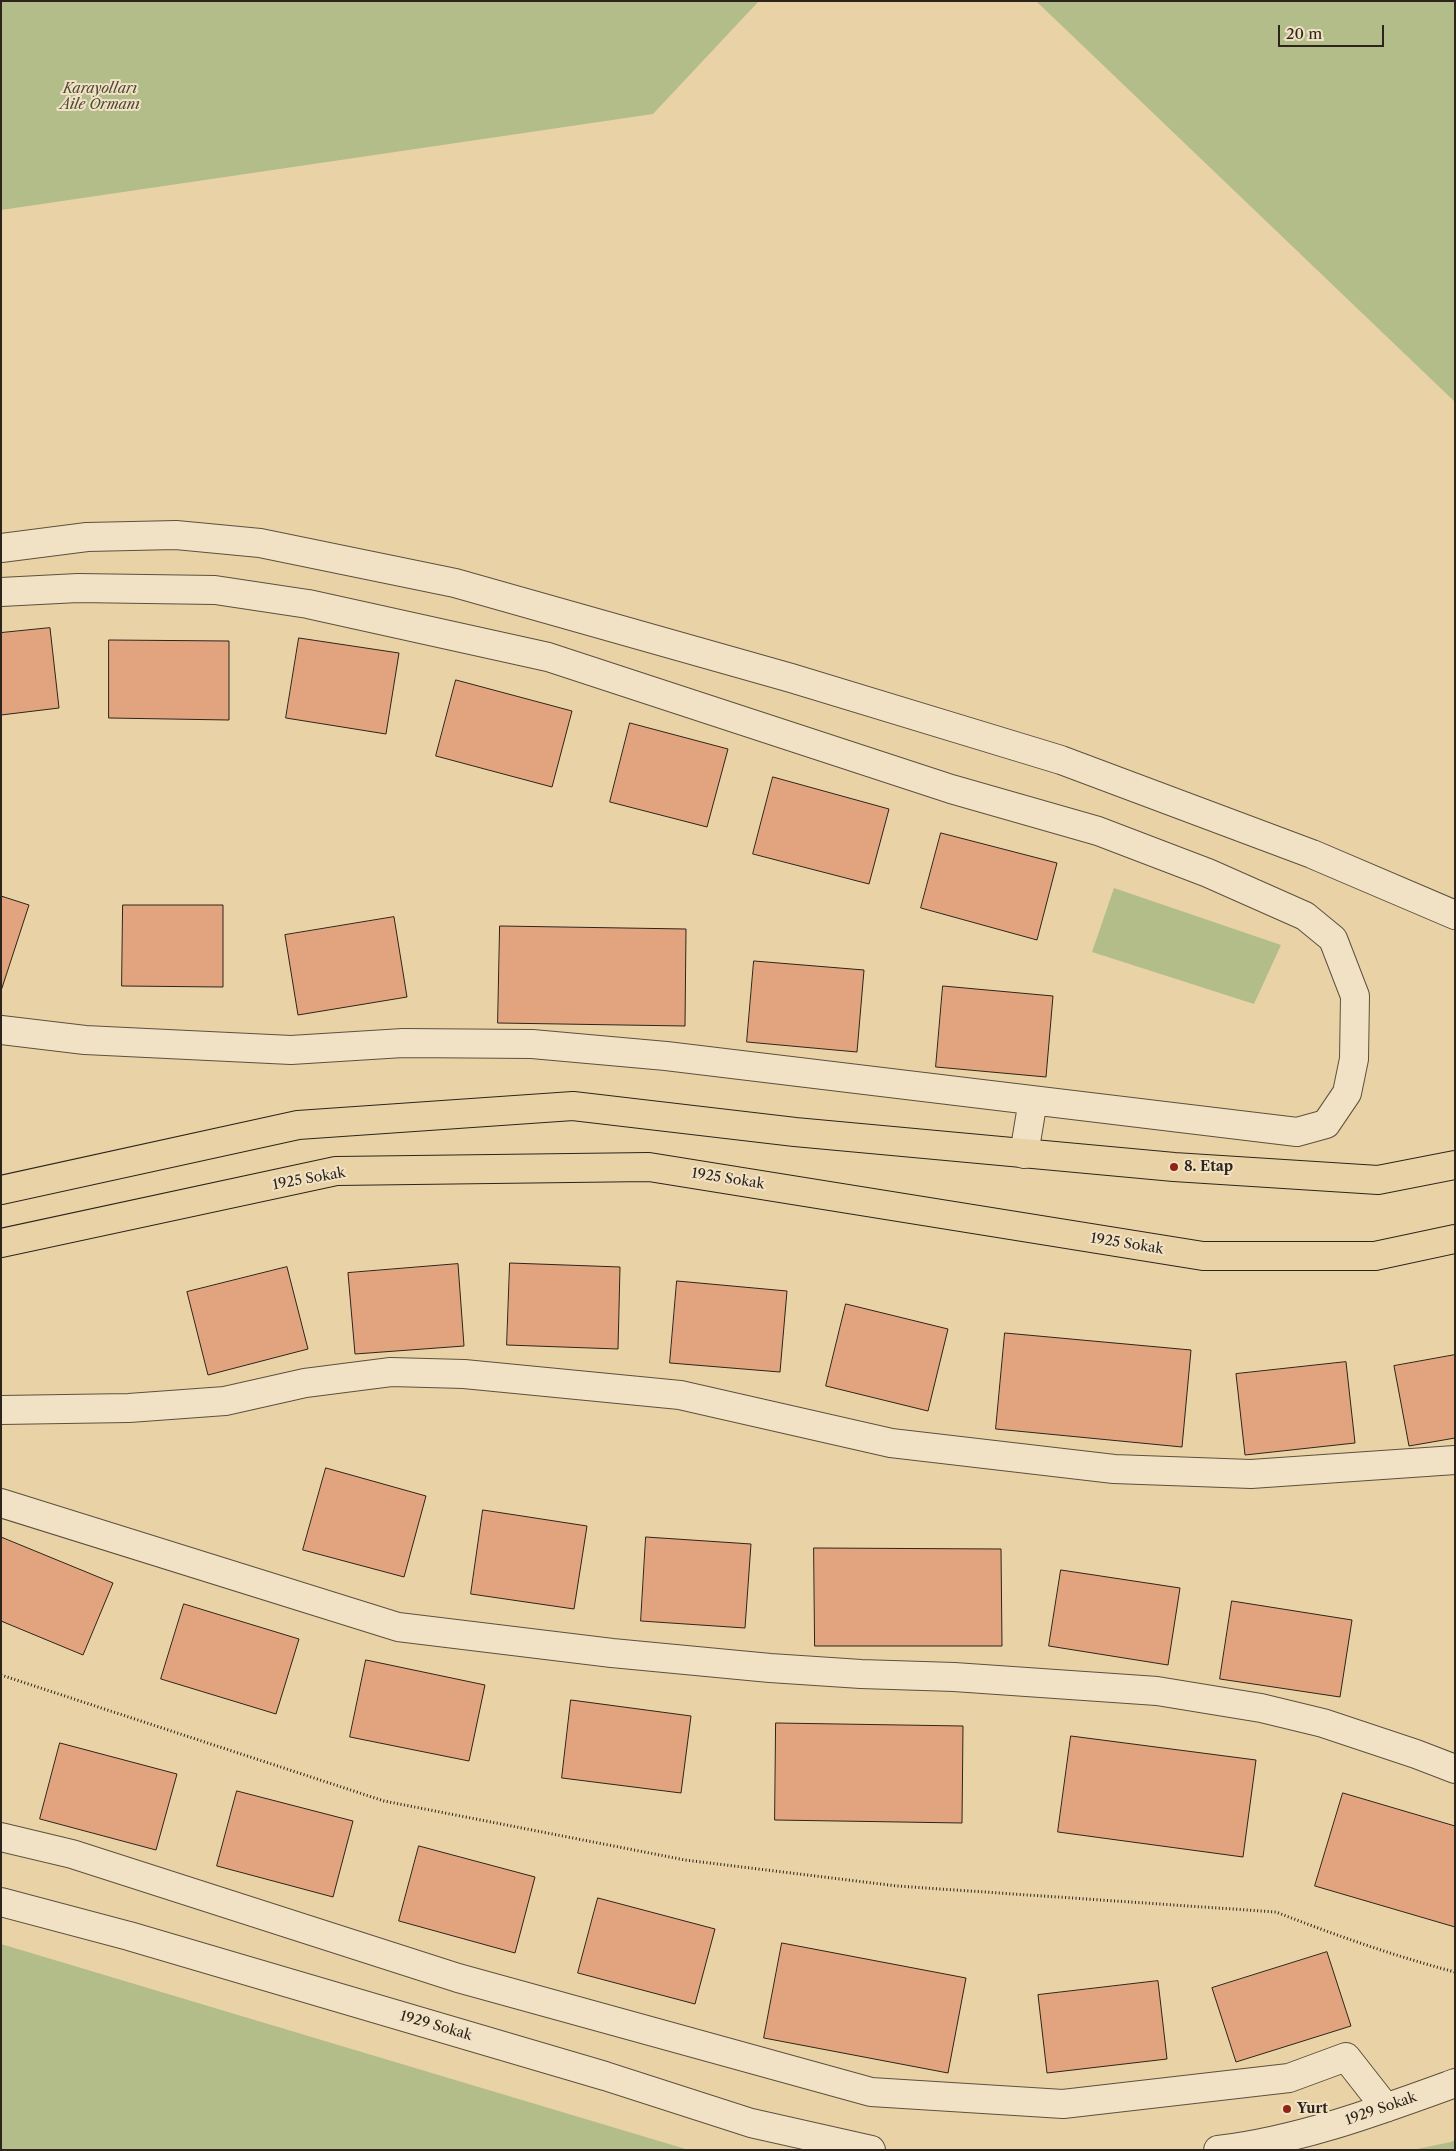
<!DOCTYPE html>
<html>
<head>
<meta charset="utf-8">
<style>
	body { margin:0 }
	#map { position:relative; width:1456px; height:2151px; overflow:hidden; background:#e9d3a6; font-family:"Libre Caslon Text",serif }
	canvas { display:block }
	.frame { position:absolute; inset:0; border:2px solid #2d241b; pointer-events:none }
	.scale { position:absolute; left:1278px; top:25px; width:106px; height:22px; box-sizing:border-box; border:2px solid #2d241b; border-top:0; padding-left:6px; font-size:15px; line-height:18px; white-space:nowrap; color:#2d241b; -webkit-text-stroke:4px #f1e2c5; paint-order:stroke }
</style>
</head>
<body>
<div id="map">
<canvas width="1456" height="2151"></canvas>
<div class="frame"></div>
<div class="scale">20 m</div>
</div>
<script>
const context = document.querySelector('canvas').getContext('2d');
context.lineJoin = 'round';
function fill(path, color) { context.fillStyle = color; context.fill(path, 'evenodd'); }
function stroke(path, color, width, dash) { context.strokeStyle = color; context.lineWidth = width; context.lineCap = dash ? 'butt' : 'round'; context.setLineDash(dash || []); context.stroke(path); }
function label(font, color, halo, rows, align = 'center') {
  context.font = font + ' "Libre Caslon Text",serif'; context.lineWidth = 4; context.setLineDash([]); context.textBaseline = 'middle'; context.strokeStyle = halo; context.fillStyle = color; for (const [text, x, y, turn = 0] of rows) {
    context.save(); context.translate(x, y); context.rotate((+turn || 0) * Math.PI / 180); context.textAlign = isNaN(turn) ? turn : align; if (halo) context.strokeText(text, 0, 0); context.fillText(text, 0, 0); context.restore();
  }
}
const green = new Path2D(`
	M 1,1 L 759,1 L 653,114 L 1,210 Z
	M 1036,1 L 1455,1 L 1455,402 Z
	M 1114,888 L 1281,945 L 1254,1004 L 1092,952 Z
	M 1,1944 L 689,2150 L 1,2150 Z
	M 1455,2140 L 1455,2150 L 1412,2150 L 1451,2142 Z`);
const building = new Path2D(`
	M 50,628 L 59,708 L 1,715 L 1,633 Z
	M 299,638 L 399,653 L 386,734 L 286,718 Z
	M 109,640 L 229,641 L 229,720 L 109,718 Z
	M 456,680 L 572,711 L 552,787 L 436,756 Z
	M 630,723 L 728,749 L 707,827 L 610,802 Z
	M 773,777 L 889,809 L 869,884 L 753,854 Z
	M 941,833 L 1057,863 L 1037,940 L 921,908 Z
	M 1,896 L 29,905 L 1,991 Z
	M 123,905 L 223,905 L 223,987 L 122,986 Z
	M 394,917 L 407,997 L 298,1015 L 285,935 Z
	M 500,926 L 686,929 L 685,1026 L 498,1023 Z
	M 754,961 L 864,970 L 857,1052 L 747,1042 Z
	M 943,986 L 1053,996 L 1046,1077 L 936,1067 Z
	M 510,1263 L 620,1267 L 618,1349 L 507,1345 Z
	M 458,1264 L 464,1346 L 355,1354 L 348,1273 Z
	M 287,1267 L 308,1349 L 208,1375 L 187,1292 Z
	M 677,1281 L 787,1291 L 780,1372 L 670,1363 Z
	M 846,1304 L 948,1329 L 928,1411 L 826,1386 Z
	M 1005,1333 L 1191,1350 L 1182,1447 L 996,1429 Z
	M 1455,1355 L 1455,1438 L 1409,1446 L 1394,1366 Z
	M 1346,1362 L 1355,1443 L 1245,1455 L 1236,1374 Z
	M 326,1468 L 426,1496 L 404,1577 L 303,1550 Z
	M 483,1510 L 587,1526 L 574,1609 L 471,1594 Z
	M 1,1537 L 113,1583 L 83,1655 L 1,1621 Z
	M 646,1537 L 751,1544 L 745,1628 L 641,1621 Z
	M 814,1548 L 1001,1549 L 1002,1646 L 815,1646 Z
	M 1061,1570 L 1180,1588 L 1168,1665 L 1049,1646 Z
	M 1232,1601 L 1352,1620 L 1340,1697 L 1220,1679 Z
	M 184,1604 L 299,1639 L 276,1714 L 161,1679 Z
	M 366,1660 L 485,1685 L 469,1761 L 350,1737 Z
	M 571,1700 L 691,1716 L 681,1793 L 562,1778 Z
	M 776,1723 L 963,1726 L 962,1823 L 775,1820 Z
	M 1071,1736 L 1256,1760 L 1243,1857 L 1058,1832 Z
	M 60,1743 L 177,1774 L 156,1850 L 40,1819 Z
	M 237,1791 L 353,1821 L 333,1897 L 217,1866 Z
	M 1343,1793 L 1455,1826 L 1455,1927 L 1315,1886 Z
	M 419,1846 L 535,1877 L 515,1953 L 399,1921 Z
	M 598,1898 L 715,1929 L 695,2004 L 578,1973 Z
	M 782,1943 L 966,1978 L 948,2073 L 764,2038 Z
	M 1327,1952 L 1351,2026 L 1236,2062 L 1212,1988 Z
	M 1158,1981 L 1167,2059 L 1047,2073 L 1038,1995 Z`);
const path = new Path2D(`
	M 1,1675 L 384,1801 L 685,1860 L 897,1886 L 1276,1912 C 1335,1935 1394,1956 1455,1972`);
const minor = new Path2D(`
	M 1,548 L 87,537 L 176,535 L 260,543 L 455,583 L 791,678 L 1061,760 L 1312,854 L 1455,915
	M 1,592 L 78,588 L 215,590 L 308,604 L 548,657 L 951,789 L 1098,831 L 1208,873 L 1305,916 L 1333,939 L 1355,996 L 1354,1059 L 1347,1093 L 1326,1124 L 1297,1132 L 666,1056 L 532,1044 L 403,1043 L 291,1050 L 85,1040 L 1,1030
	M 1024,1154 L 1033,1100
	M 1,1410 L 129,1408 L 225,1401 L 305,1383 L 391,1372 L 464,1374 L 680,1395 L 891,1443 L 1114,1469 L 1251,1474 L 1455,1460
	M 1,1503 L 398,1627 L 612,1653 L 770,1668 L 861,1674 L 954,1677 L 1157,1691 L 1261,1708 L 1323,1723 L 1416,1754 L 1455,1769
	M 1,1837 L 72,1854 L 458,1978 L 871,2092 L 1063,2104 L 1289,2078 L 1346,2057 L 1386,2108
	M 1,1902 L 129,1936 L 605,2076 L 751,2123 L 871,2150
	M 1218,2150 C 1300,2140 1378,2111 1455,2083`);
const major = new Path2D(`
	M 1,1190 L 298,1125 L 573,1106 L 795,1132 L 1174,1167 L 1378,1180 L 1455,1165
	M 1,1243 L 336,1171 L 649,1167 L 1203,1256 L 1375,1256 L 1455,1239`);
const markers = [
	[1174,1167,5,"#8f2418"],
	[1287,2109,5,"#8f2418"]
];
const parkNames = [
	["Karayolları",100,89],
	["Aile Ormanı",100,105]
];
const poiNames = [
	["8. Etap",1184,1167],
	["Yurt",1297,2109]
];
const streetNames = [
	["1925 Sokak",309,1179,-10],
	["1925 Sokak",728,1179,9],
	["1925 Sokak",1127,1244,9],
	["1929 Sokak",436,2026,16],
	["1929 Sokak",1381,2109,-19]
];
fill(green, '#b3bd89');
fill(building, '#e2a47f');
stroke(building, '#2d241b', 1);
stroke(minor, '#5c503e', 30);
stroke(major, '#2d241b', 30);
stroke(path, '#2d241b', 3, [1, 2.5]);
stroke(minor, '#f1e2c5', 28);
stroke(major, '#e9d3a6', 28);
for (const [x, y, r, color] of markers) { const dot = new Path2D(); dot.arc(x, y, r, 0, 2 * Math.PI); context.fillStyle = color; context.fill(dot); stroke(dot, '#f1e2c5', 2); }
label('italic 14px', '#4e4a36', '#f1e2c5', parkNames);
label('bold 14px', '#2d241b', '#f1e2c5', poiNames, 'left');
label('14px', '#2d241b', '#f1e2c5', streetNames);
</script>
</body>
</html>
